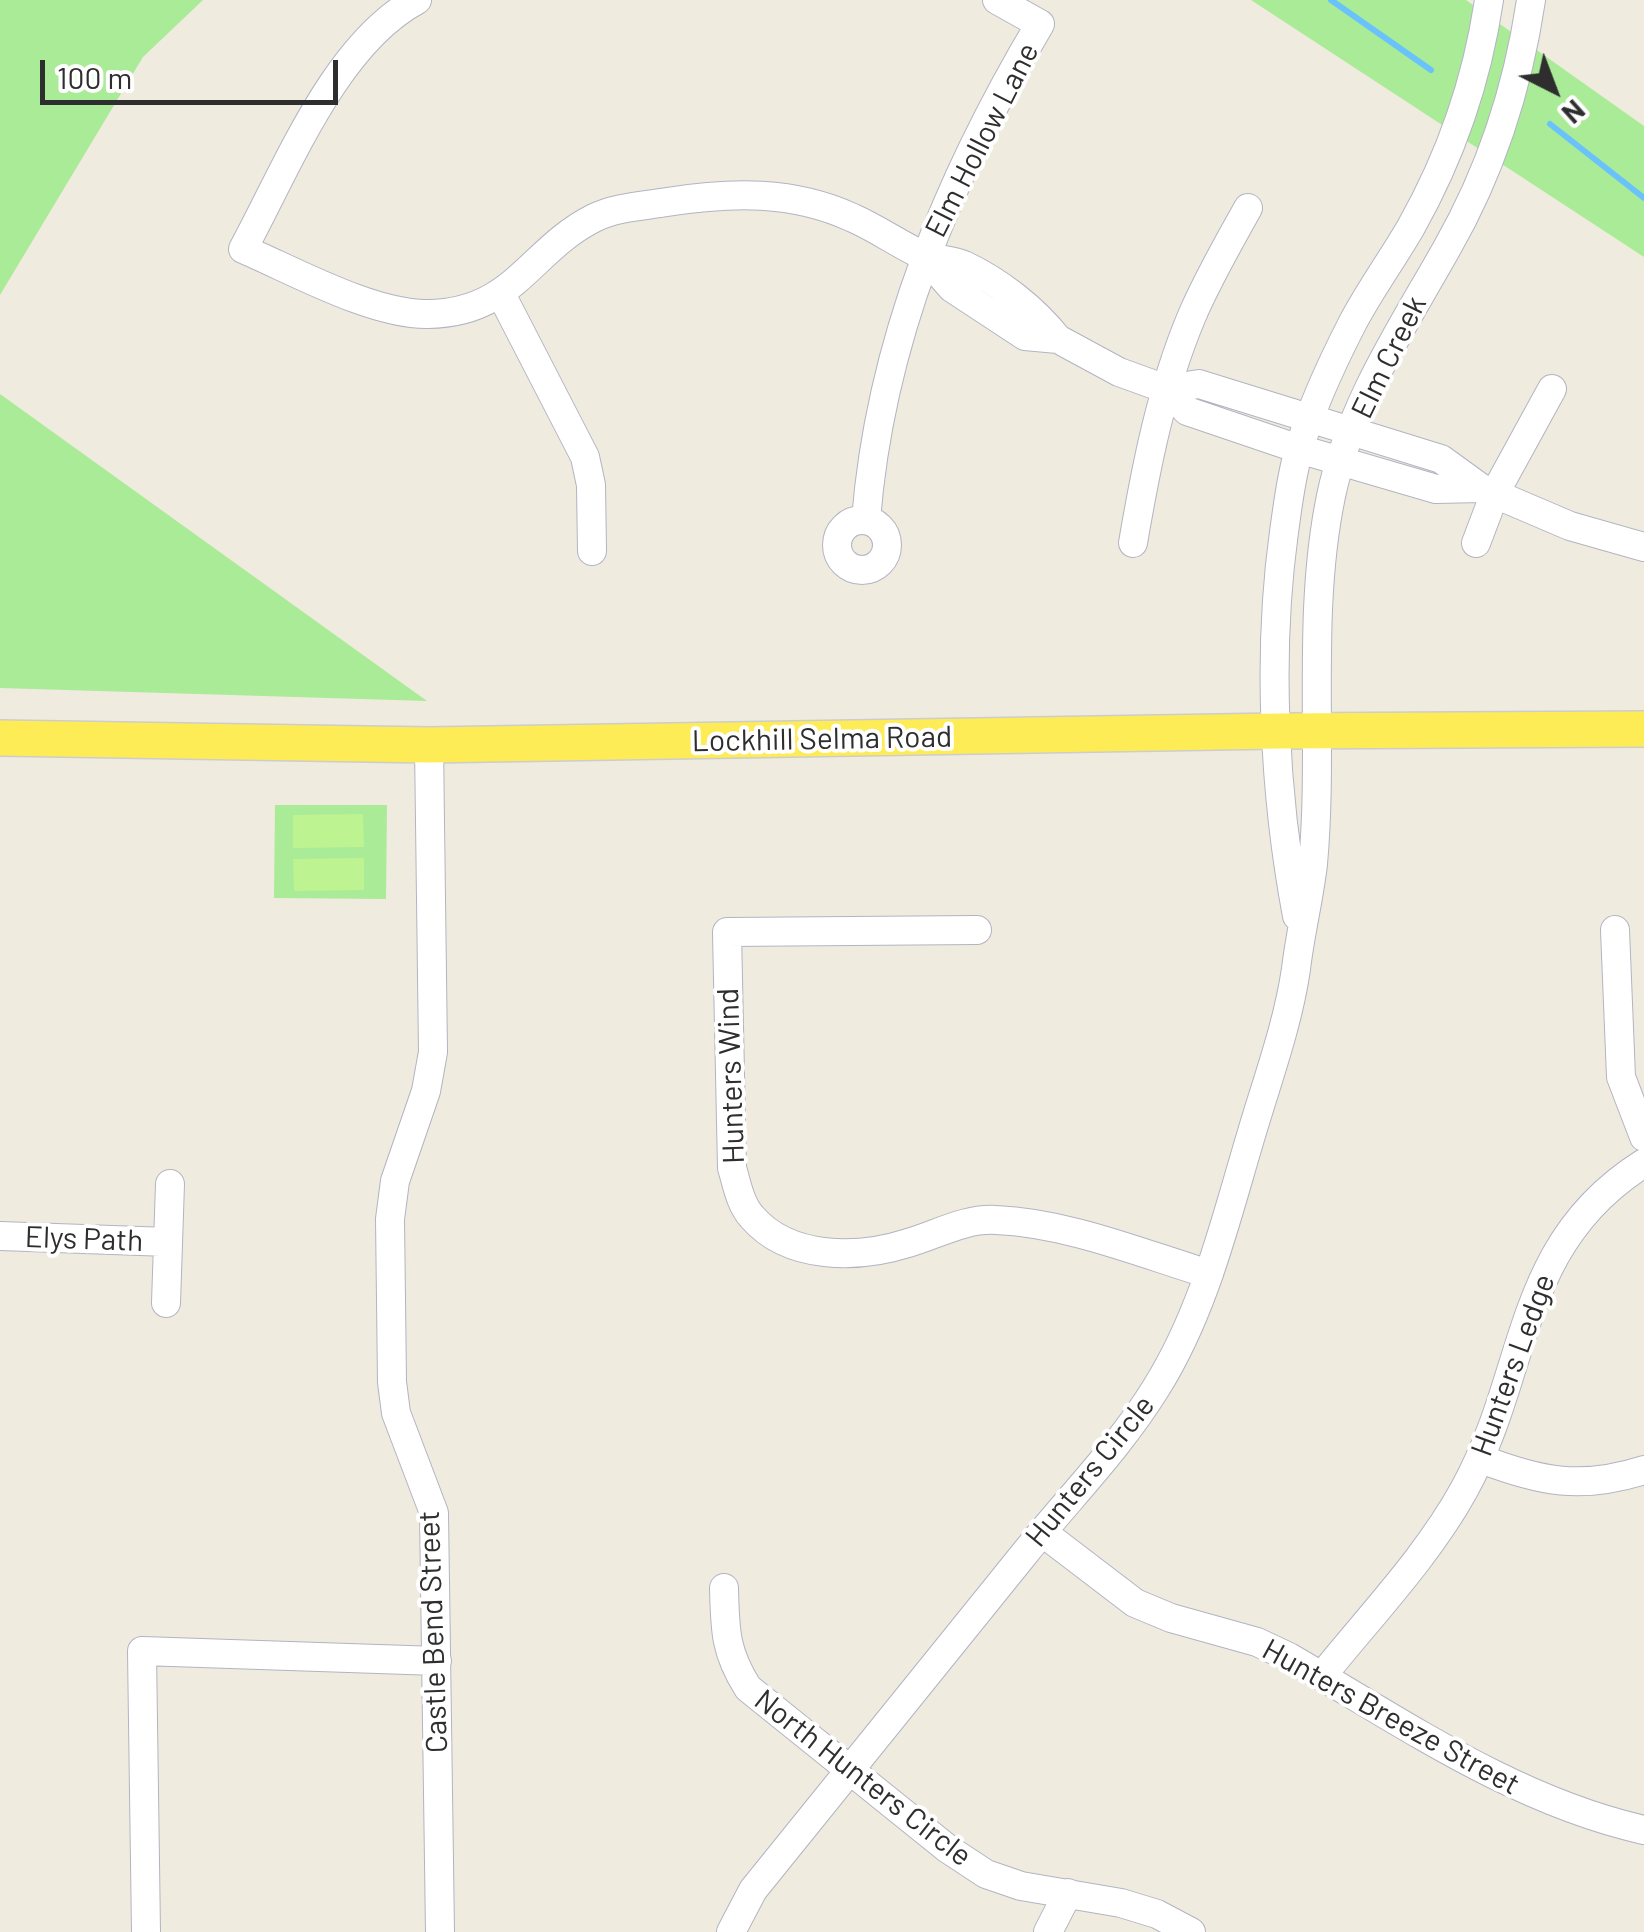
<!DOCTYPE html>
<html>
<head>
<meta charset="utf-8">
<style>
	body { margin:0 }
	#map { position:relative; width:1644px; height:1932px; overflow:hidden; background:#f0ebdf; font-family:Barlow,sans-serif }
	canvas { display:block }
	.north { position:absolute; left:1504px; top:40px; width:100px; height:100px; -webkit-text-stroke:8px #fff; paint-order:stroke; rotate:138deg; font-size:28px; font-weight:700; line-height:40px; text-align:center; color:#2e2e2e }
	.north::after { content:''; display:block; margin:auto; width:35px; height:45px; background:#2e2e2e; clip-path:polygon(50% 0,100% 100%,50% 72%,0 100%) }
	.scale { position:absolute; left:40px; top:60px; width:298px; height:45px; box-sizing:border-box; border:5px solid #2e2e2e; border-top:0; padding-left:12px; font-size:30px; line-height:35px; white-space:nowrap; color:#2e2e2e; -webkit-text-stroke:8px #fff; paint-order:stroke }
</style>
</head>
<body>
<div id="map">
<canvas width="1644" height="1932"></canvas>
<div class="north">N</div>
<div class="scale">100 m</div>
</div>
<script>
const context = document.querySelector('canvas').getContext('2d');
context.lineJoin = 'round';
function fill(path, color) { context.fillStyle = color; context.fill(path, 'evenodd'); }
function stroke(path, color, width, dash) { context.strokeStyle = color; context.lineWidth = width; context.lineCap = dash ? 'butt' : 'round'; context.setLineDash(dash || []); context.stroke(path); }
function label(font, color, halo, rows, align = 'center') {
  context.font = font + ' Barlow,sans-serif'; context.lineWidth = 8; context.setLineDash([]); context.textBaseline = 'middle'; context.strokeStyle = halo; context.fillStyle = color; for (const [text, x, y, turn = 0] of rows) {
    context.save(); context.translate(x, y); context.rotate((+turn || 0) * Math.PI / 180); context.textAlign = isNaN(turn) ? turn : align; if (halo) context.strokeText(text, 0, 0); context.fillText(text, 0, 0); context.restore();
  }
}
const green = new Path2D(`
	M 0,0 L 203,0 L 143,57 L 0,295 Z
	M 1251,0 L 1466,0 L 1644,126 L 1644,257 Z
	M 0,394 L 427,701 L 0,688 Z
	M 275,805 L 387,805 L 386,899 L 274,898 Z`);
const pitch = new Path2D(`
	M 363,814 L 364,847 L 293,848 L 293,815 Z
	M 364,858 L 364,890 L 294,891 L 293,859 Z`);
const stream = new Path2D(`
	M 1331,0 L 1431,70
	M 1550,124 L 1644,198`);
const minor = new Path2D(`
	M 417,0 C 335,44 287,168 243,249 C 294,271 373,315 428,314 C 514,313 530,250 594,218 C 616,207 643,206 667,202 C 731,192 793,190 853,218 C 876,228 897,243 920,254 C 933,260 950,259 964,265 C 1000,282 1034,309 1058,339
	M 924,256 L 952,288 L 1025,336 L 1058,339 L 1119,372 L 1166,389 L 1187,411 L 1299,449 L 1436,489 L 1481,488
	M 501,294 L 585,457 L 591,485 L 592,551
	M 1166,389 L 1199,384 L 1441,459 L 1481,488 L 1570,526 L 1644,547
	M837 545a25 25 0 1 1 50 0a25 25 0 1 1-50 0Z
	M 866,520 C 880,341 949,177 1040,24 L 997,0
	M 1133,543 C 1146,467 1161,390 1191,318 C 1207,280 1228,244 1248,208
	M 1476,543 L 1495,493 L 1552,389
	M 429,745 L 433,1052 L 426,1091 L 395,1181 L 390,1219 L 392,1382 L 396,1413 L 434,1513 L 440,1932
	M 1297,916 C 1274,794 1267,654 1284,532 C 1288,504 1291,476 1299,450 C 1311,408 1332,363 1352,324 C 1369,291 1392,260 1411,227 C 1451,156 1477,81 1489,0
	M 977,930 L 727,932 L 732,1168 C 737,1184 740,1204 752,1217 C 789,1260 858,1259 908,1243 C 936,1235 965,1218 996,1220 C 1068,1223 1140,1253 1209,1274
	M 1615,930 L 1621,1077 L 1644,1137
	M 0,1236 L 168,1242
	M 166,1303 L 170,1184
	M 1481,1459 C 1541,1482 1581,1490 1644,1470
	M 1042,1532 L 1135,1603 L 1171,1618 L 1257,1642 L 1289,1657 C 1403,1723 1515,1801 1644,1830
	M 724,1588 C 725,1630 725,1652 748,1688 L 948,1849 L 986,1874 L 1021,1886 L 1121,1903 L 1157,1914 L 1191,1932
	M 1322,1676 C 1370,1616 1428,1556 1465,1488 C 1530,1369 1515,1244 1644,1163
	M 146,1932 L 142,1651 L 437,1661
	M 731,1932 L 753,1890 C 843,1777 934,1665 1025,1553 C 1069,1498 1119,1448 1156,1388 C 1205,1310 1226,1218 1252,1132 C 1268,1078 1288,1024 1296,969 C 1300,934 1309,899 1313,864 C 1324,742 1306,617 1331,496 C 1350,405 1402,328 1447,248 C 1491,171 1518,88 1531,0
	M 1048,1932 L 1068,1893`);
const major = new Path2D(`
	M 0,738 L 429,745 L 1278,731 L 1644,729`);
const streetNames = [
	["Elm Hollow Lane",982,140,-63],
	["Elm Creek",1389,357,-64],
	["Lockhill Selma Road",822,739,-1],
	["Hunters Wind",731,1076,-92],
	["Elys Path",84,1239,2],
	["Hunters Ledge",1513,1365,-70],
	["Hunters Circle",1090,1471,-51],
	["Castle Bend Street",433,1632,-92],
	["Hunters Breeze Street",1391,1717,29],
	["North Hunters Circle",863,1778,38]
];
fill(green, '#aaeb97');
fill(pitch, '#bef392');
stroke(stream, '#6ac2fb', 6);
stroke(minor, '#b3b4c2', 30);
stroke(major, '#cdcdcd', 38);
stroke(minor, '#fff', 28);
stroke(major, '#feec56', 35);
label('30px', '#2e2e2e', '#fff', streetNames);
</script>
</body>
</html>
